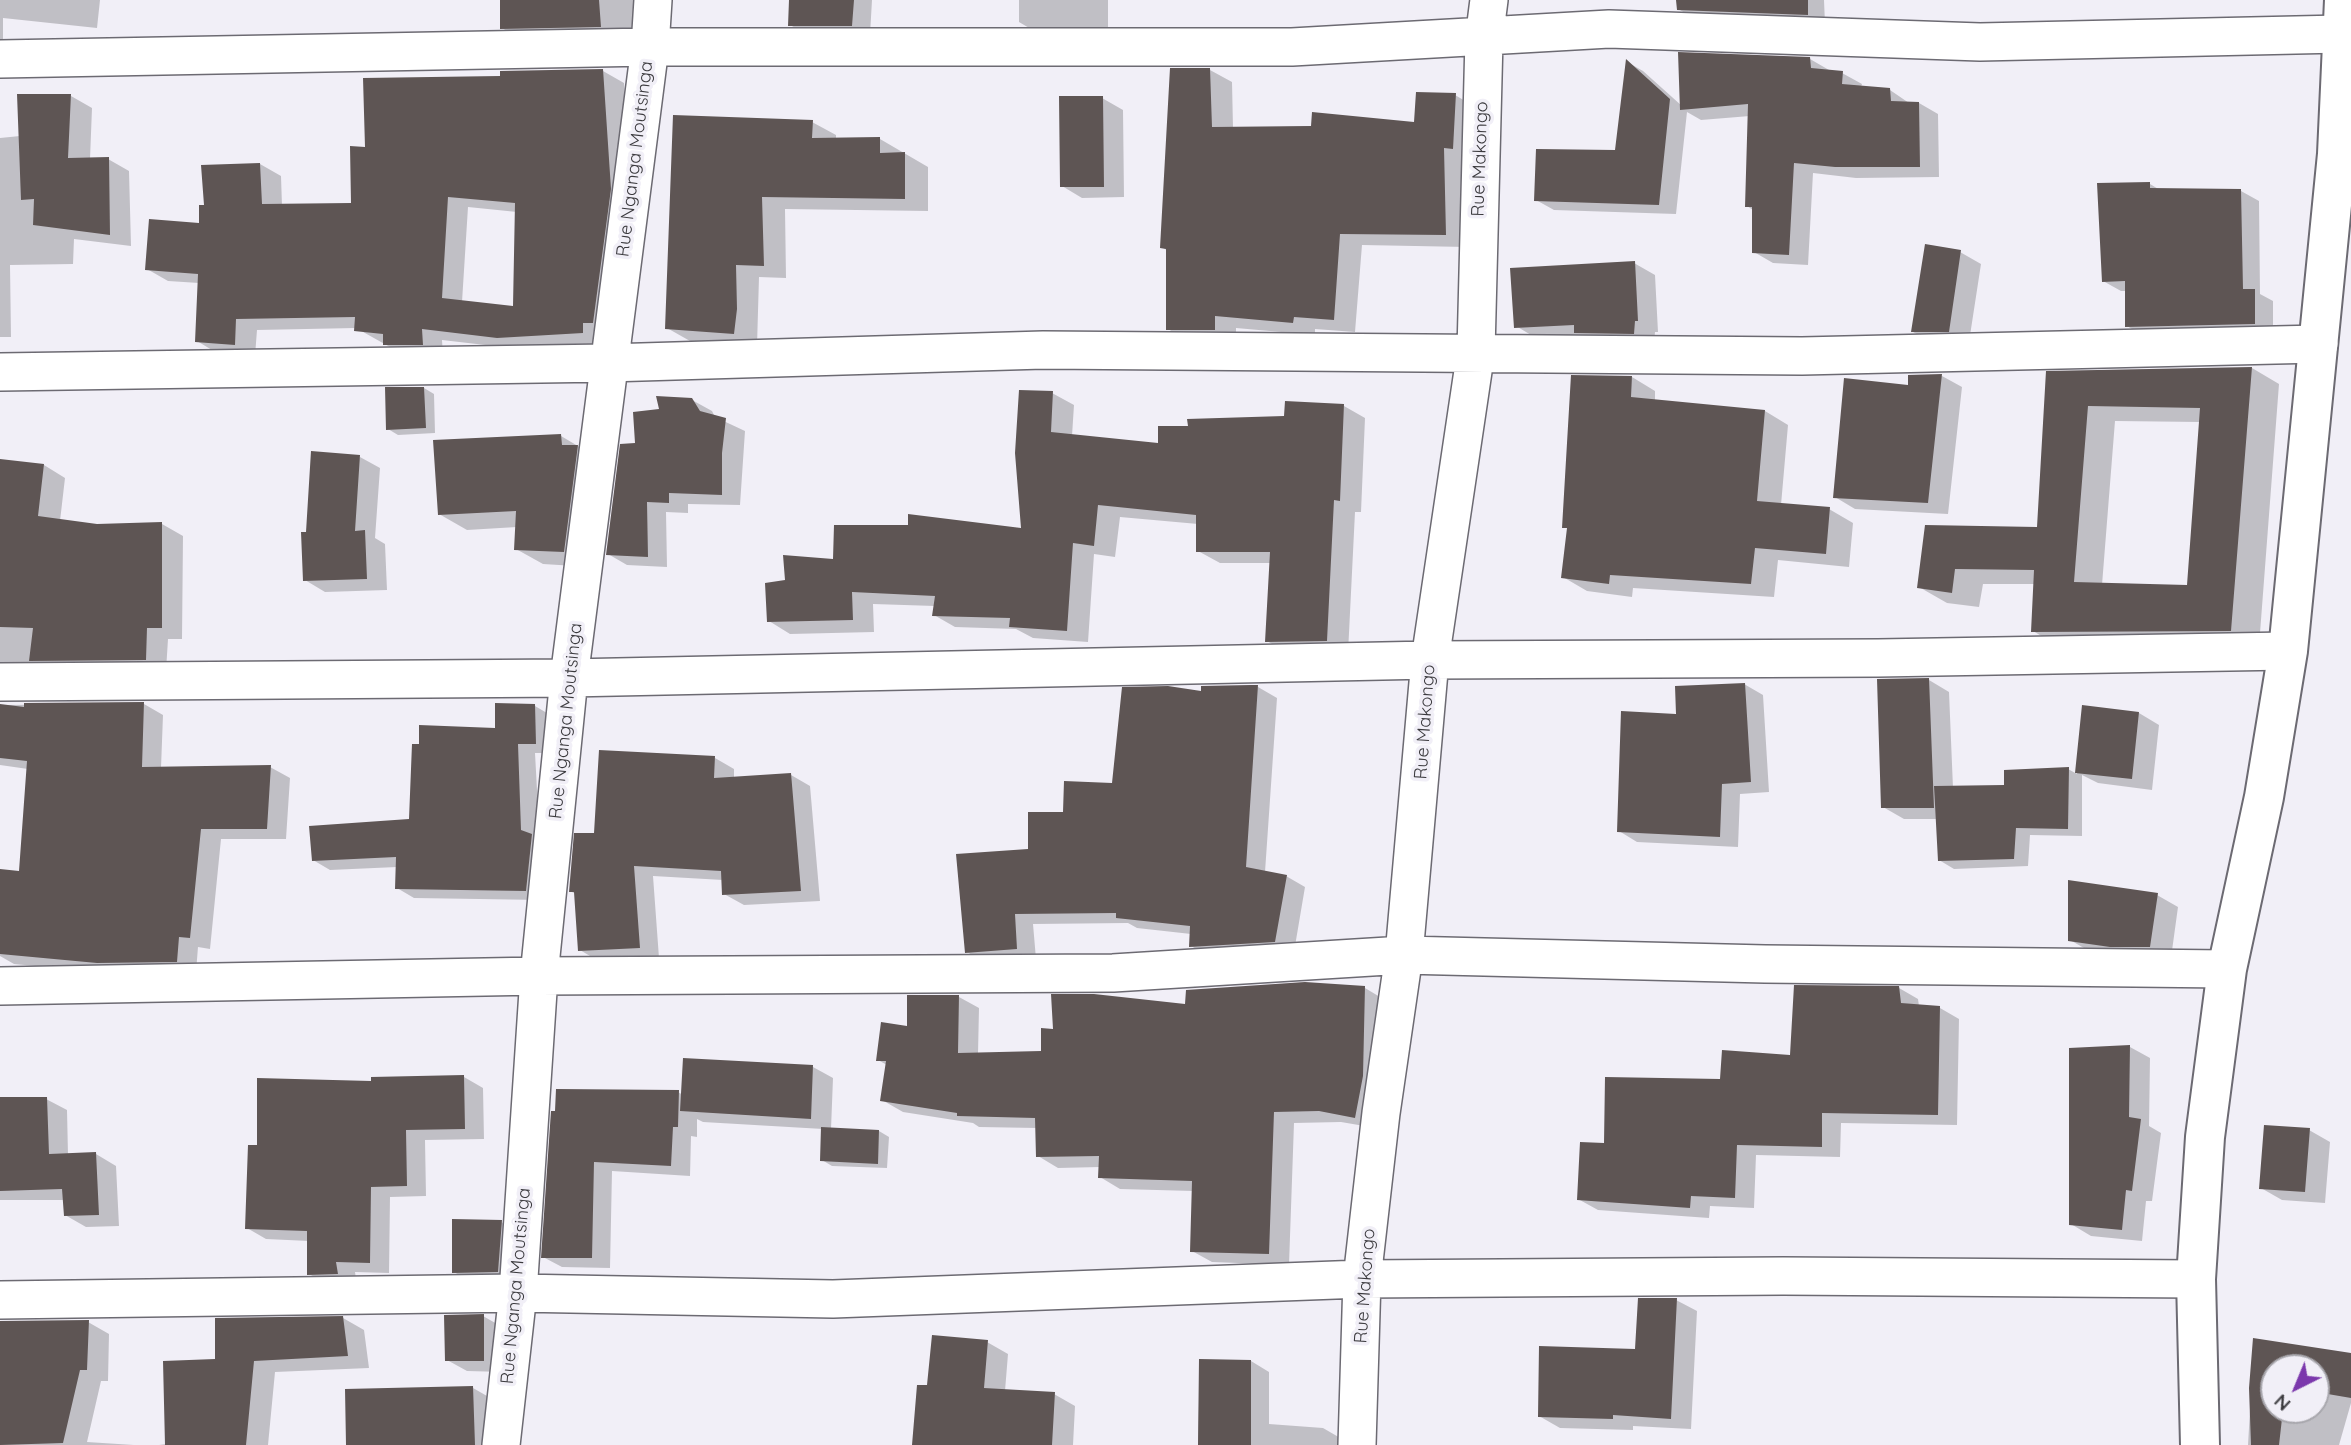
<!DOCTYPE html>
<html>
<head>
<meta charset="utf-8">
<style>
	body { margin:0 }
	#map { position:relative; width:2351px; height:1445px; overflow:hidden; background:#f1eff7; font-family:Quicksand,sans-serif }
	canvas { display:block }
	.north { position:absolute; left:2260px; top:1354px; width:70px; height:70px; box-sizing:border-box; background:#f1eff7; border:2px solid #a8a7ad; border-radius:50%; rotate:223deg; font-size:19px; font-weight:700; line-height:28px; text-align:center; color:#3b3a3e }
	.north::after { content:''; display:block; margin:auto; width:24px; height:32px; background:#7b38ac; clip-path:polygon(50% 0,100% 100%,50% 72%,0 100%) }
</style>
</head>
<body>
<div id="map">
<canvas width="2351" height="1445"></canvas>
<div class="north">N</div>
</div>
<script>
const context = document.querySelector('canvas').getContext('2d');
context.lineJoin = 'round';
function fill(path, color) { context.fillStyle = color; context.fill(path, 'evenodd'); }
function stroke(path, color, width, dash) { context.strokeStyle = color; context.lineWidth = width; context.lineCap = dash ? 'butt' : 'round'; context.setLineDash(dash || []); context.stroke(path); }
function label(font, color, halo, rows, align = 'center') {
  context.font = font + ' Quicksand,sans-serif'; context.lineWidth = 7; context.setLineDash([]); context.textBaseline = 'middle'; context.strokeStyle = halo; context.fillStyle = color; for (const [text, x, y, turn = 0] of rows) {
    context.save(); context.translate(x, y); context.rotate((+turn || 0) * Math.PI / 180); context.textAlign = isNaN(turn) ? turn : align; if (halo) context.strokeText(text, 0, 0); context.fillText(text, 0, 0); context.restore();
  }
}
const shadow = new Path2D(`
	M 0,0 L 100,0 L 97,28 L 3,18 L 3,39 L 0,39 Z
	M 502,0 L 643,0 L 641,37 L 522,40 L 502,28 Z
	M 791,0 L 872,0 L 870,35 L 808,35 L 790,25 Z
	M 1019,0 L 1108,0 L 1108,28 L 1036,32 L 1019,22 Z
	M 1678,0 L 1824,0 L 1825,24 L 1696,19 L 1678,9 Z
	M 1810,59 L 1829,70 L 1842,73 L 1862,84 L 1861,87 L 1890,90 L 1909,103 L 1919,103 L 1938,114 L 1939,177 L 1856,178 L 1813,173 L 1808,265 L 1773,263 L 1754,252 L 1753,210 L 1747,206 L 1750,116 L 1701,120 L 1687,112 L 1676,214 L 1554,210 L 1536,200 L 1617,152 L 1627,62 L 1643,71 L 1682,106 Z
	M 1210,70 L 1232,82 L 1233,128 L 1416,124 L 1455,95 L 1477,108 L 1467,247 L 1362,245 L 1355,332 L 1315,329 L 1315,335 L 1236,328 L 1236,342 L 1189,342 L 1168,329 L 1168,251 L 1162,247 Z
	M 603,71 L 624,83 L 631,202 L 603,344 L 520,349 L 442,340 L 443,356 L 406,356 L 356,328 L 257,330 L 255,356 L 217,353 L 197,341 L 199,283 L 168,281 L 147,269 L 201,225 L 205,206 L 260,164 L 281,176 L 282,206 L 353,205 L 367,149 L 502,78 ZM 468,207 L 517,212 L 514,308 L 462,302 Z
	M 71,96 L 92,108 L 90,159 L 108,159 L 129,171 L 131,246 L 74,239 L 73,264 L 10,265 L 11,337 L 0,337 L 0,138 L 20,136 Z
	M 1102,98 L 1123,110 L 1124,197 L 1082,198 L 1062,186 Z
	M 812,122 L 836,135 L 836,140 L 880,139 L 928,167 L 928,211 L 785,209 L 786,278 L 759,277 L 757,346 L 690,341 L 667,328 Z
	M 2150,184 L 2160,190 L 2241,191 L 2259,201 L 2260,294 L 2273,301 L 2273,334 L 2145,337 L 2127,326 L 2127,291 L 2121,291 L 2103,281 Z
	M 1960,252 L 1981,264 L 1969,342 L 1933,343 L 1913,332 Z
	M 1634,263 L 1655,275 L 1658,332 L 1655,332 L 1654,344 L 1536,338 L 1516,326 Z
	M 2252,368 L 2279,384 L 2259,646 L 2060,647 L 2033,631 L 2035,584 L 1983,584 L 1979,607 L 1947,603 L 1919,587 L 1927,527 L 2039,529 L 2048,373 ZM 2115,421 L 2200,422 L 2189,587 L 2102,585 Z
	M 1942,376 L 1962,387 L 1948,514 L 1855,509 L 1835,497 L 1909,387 Z
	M 1632,377 L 1655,391 L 1655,401 L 1765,411 L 1788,425 L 1781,505 L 1829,509 L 1853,523 L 1849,567 L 1778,560 L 1774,597 L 1633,588 L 1632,597 L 1587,591 L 1563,577 L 1569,529 L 1564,527 Z
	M 424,388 L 434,394 L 435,433 L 398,435 L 388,429 Z
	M 1052,393 L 1074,405 L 1072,436 L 1160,445 L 1189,428 L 1286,418 L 1344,406 L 1365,418 L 1361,512 L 1355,512 L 1348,653 L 1289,654 L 1267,641 L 1271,563 L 1220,563 L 1198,551 L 1198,524 L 1120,517 L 1115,557 L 1094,554 L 1088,642 L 1033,638 L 1016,629 L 955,627 L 934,615 L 935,606 L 873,604 L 874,632 L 790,634 L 769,621 L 787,582 L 835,561 L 1023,530 Z
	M 692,400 L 712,411 L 715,417 L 745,431 L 740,505 L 688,504 L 688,513 L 666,512 L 667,567 L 627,565 L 608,554 L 637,445 L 661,410 Z
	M 561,436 L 588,452 L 591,567 L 543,564 L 516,549 L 517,527 L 467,530 L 439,514 Z
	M 360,457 L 380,468 L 375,538 L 385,544 L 387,590 L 325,592 L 305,580 L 308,534 Z
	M 0,461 L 44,465 L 65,478 L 60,521 L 97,525 L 162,524 L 183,536 L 182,639 L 168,639 L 166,671 L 0,665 Z
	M 1929,680 L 1949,692 L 1953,788 L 2006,787 L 2068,769 L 2077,774 L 2084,707 L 2139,713 L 2159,725 L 2152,790 L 2098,783 L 2082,775 L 2082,836 L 2030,835 L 2028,866 L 1954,869 L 1939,860 L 1937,819 L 1904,819 L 1883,807 Z
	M 1744,684 L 1763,695 L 1769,792 L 1740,794 L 1738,847 L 1637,842 L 1619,831 L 1678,715 Z
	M 1258,687 L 1277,698 L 1265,872 L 1286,876 L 1305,887 L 1294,952 L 1210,957 L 1191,946 L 1191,934 L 1137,928 L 1128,923 L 1033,924 L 1036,959 L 986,963 L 967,952 L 1030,850 L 1065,814 L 1113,785 L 1203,693 Z
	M 144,704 L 163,715 L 161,768 L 270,767 L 290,778 L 286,839 L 221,839 L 210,949 L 198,947 L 196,972 L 118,974 L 14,964 L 0,956 L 0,871 L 21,873 L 28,769 L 0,765 L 0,705 Z
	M 535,706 L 552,716 L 552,753 L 535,753 L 543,900 L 414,898 L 397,888 L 397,867 L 330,870 L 313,860 L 411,821 Z
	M 715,758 L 734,769 L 734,779 L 791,775 L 810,786 L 820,901 L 744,905 L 724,894 L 723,880 L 653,876 L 659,958 L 600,962 L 580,950 L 576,894 L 570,891 L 596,834 Z
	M 2157,895 L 2178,907 L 2171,958 L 2091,952 L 2070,940 Z
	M 1365,988 L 1385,1000 L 1376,1128 L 1341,1122 L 1294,1123 L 1289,1265 L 1212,1262 L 1192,1251 L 1193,1191 L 1120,1189 L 1100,1177 L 1100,1167 L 1058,1168 L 1038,1156 L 1037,1128 L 979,1127 L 973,1123 L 903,1112 L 882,1100 L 887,1065 L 878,1060 L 909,1028 L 959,997 L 979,1008 L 978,1054 L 1043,1053 L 1054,1030 L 1187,1006 Z
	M 1899,988 L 1918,999 L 1919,1006 L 1940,1008 L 1959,1019 L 1957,1125 L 1841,1123 L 1840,1157 L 1756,1155 L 1754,1208 L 1710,1206 L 1709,1218 L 1598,1210 L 1578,1199 L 1606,1145 L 1722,1080 L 1792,1056 Z
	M 2130,1047 L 2150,1058 L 2149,1126 L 2161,1133 L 2152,1201 L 2146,1201 L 2142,1241 L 2091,1236 L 2071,1224 Z
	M 813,1067 L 833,1078 L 831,1129 L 879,1131 L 889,1137 L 887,1168 L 832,1166 L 822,1160 L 823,1129 L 703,1122 L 697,1119 L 697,1137 L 691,1136 L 690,1176 L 612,1171 L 610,1268 L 562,1267 L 543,1257 L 553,1113 L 678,1092 L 683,1095 Z
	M 464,1077 L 483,1088 L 484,1139 L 425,1140 L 426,1196 L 390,1197 L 389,1273 L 355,1272 L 357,1285 L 329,1285 L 309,1274 L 309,1241 L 266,1239 L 247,1228 L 258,1147 L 373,1083 Z
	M 0,1099 L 46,1099 L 67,1110 L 68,1155 L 96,1154 L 116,1166 L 119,1226 L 86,1227 L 65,1215 L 65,1200 L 0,1200 Z
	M 2309,1130 L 2330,1142 L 2325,1203 L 2282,1200 L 2261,1188 Z
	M 501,1222 L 522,1233 L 518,1283 L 474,1284 L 454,1272 Z
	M 1676,1300 L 1697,1311 L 1691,1429 L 1633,1426 L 1633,1430 L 1560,1428 L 1539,1416 L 1637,1351 Z
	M 483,1316 L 504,1328 L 504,1372 L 467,1371 L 447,1360 Z
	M 343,1318 L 364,1330 L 369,1368 L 275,1372 L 268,1445 L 159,1445 L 167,1444 L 217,1361 Z
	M 88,1322 L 109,1334 L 108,1381 L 101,1381 L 87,1442 L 134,1445 L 0,1445 L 0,1323 Z
	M 2254,1340 L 2351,1354 L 2351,1403 L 2339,1445 L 2248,1445 ZM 2274,1368 L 2316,1368 L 2316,1410 L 2274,1410 Z
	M 987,1342 L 1008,1354 L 1005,1391 L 1054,1394 L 1075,1406 L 1073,1445 L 914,1445 L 929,1387 Z
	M 1200,1361 L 1251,1361 L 1269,1372 L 1269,1424 L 1323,1428 L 1342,1439 L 1341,1445 L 1198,1445 Z
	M 473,1388 L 494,1400 L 496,1445 L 348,1445 Z`);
const building = new Path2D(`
	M 500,0 L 599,0 L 601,27 L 500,29 Z
	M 789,0 L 854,0 L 852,26 L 788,26 Z
	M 1676,0 L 1808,0 L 1808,15 L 1677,10 Z
	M 1678,52 L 1810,57 L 1811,68 L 1843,71 L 1842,84 L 1890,88 L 1891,101 L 1919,102 L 1920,167 L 1835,167 L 1794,163 L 1789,255 L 1752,253 L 1752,207 L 1745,207 L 1748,104 L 1680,110 Z
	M 1626,59 L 1670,99 L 1659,205 L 1534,201 L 1536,149 L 1615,150 Z
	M 1170,68 L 1210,68 L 1212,127 L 1311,126 L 1312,112 L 1414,122 L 1416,92 L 1456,93 L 1453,149 L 1444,148 L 1446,235 L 1340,234 L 1334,320 L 1294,317 L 1293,323 L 1215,316 L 1215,330 L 1166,330 L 1166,249 L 1160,248 Z
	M 603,69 L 611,189 L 593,323 L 583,323 L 583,333 L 497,338 L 422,329 L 423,345 L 383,345 L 383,334 L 354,331 L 355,317 L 236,319 L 235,345 L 195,342 L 198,274 L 145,270 L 149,219 L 199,223 L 199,205 L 204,205 L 201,165 L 260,163 L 262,204 L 351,203 L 350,146 L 365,147 L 363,78 L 500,76 L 500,71 ZM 448,197 L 515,203 L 513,306 L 442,298 Z
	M 17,94 L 71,94 L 68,158 L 109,157 L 110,235 L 33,225 L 34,199 L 21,200 Z
	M 1059,96 L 1103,96 L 1104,187 L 1060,187 Z
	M 673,115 L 813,120 L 812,138 L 880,137 L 880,153 L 905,152 L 905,199 L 762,197 L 764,266 L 736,265 L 737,309 L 734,334 L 665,329 Z
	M 2150,182 L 2150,188 L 2241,189 L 2243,289 L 2255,289 L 2255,324 L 2125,327 L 2125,281 L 2102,282 L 2097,183 Z
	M 1925,244 L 1961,250 L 1949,332 L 1911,332 Z
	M 1635,261 L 1638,321 L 1635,321 L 1634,334 L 1574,333 L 1574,325 L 1514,328 L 1510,268 Z
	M 2252,367 L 2231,631 L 2031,632 L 2034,570 L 1955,569 L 1952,593 L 1917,588 L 1925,525 L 2037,527 L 2046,371 ZM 2088,406 L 2200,408 L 2187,585 L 2074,582 Z
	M 1942,374 L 1928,503 L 1833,498 L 1844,378 L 1908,385 L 1908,375 Z
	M 1571,375 L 1632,376 L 1631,397 L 1765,410 L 1757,501 L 1830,507 L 1826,554 L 1755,548 L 1751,584 L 1610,575 L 1609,584 L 1561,578 L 1567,528 L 1562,528 Z
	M 385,387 L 424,387 L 426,428 L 386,430 Z
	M 1019,390 L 1053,391 L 1051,432 L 1158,443 L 1158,426 L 1188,426 L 1187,419 L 1284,416 L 1285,401 L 1344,404 L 1340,501 L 1334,500 L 1327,641 L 1265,642 L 1270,552 L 1196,552 L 1196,515 L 1098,505 L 1094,546 L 1073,543 L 1067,631 L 1009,627 L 1010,618 L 932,616 L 935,596 L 852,592 L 853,620 L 767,622 L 765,583 L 785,580 L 783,555 L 833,559 L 834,525 L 908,525 L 908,514 L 1021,528 L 1015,453 Z
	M 656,396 L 692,398 L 700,411 L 726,418 L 722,453 L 722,495 L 669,493 L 669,503 L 647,502 L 648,557 L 606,555 L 620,444 L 635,443 L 633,412 L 659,409 Z
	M 561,434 L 562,445 L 578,445 L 564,552 L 514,550 L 516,511 L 438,515 L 433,440 Z
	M 311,451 L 360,455 L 355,531 L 365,530 L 367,579 L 303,581 L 301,532 L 306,532 Z
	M 0,459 L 44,464 L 38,516 L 97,524 L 162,522 L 162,628 L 147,628 L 146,660 L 29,661 L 33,628 L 0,627 Z
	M 1929,678 L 1934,808 L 1881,808 L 1877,679 Z
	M 1745,683 L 1751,782 L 1722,784 L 1720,837 L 1617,832 L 1621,711 L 1676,714 L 1675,686 Z
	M 1251,685 L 1258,685 L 1246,867 L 1287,875 L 1275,942 L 1189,947 L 1190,926 L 1116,918 L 1116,913 L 1015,914 L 1017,949 L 965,953 L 956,854 L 1028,849 L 1028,812 L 1063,812 L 1064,781 L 1112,783 L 1122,687 L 1168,686 L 1201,691 L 1201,686 Z
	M 144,702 L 142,767 L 271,765 L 267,829 L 201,829 L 190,938 L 179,937 L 177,962 L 97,963 L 0,954 L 0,869 L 19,871 L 27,761 L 0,758 L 0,704 L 24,707 L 24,703 Z
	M 495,703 L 535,704 L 536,744 L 518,744 L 521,830 L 532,834 L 526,891 L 395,889 L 396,857 L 312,861 L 309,826 L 409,819 L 412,744 L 419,744 L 419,725 L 495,728 Z
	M 2082,705 L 2139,712 L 2132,779 L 2075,773 Z
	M 599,750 L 715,756 L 714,778 L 791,773 L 801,891 L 722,895 L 721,871 L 634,866 L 640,948 L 578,951 L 574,892 L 569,892 L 574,833 L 594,833 Z
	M 2069,767 L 2068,829 L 2016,828 L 2014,859 L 1938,861 L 1934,786 L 2004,785 L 2004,770 Z
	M 2068,880 L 2158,893 L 2150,947 L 2110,947 L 2068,941 Z
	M 1305,982 L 1365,986 L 1363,1076 L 1355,1118 L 1319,1111 L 1274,1112 L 1269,1254 L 1190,1252 L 1192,1181 L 1098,1178 L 1099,1156 L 1036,1157 L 1035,1118 L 957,1116 L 957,1113 L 880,1101 L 886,1061 L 876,1061 L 881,1022 L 907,1026 L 907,995 L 959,995 L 958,1053 L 1041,1051 L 1041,1028 L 1053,1029 L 1051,994 L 1094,994 L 1185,1004 L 1186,990 Z
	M 1794,985 L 1899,986 L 1901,1003 L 1940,1006 L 1938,1115 L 1822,1113 L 1822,1147 L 1737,1145 L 1735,1198 L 1691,1196 L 1690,1208 L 1577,1200 L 1580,1142 L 1604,1143 L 1605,1077 L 1720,1079 L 1722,1050 L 1790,1055 Z
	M 2130,1045 L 2129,1117 L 2141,1119 L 2132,1191 L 2126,1190 L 2122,1230 L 2069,1225 L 2069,1048 Z
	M 683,1058 L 813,1065 L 811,1119 L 680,1111 Z
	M 464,1075 L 465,1129 L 406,1130 L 407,1186 L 371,1187 L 370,1263 L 336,1262 L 338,1274 L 307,1275 L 307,1231 L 245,1229 L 248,1145 L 257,1145 L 257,1078 L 371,1081 L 371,1077 Z
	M 556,1089 L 679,1090 L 678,1127 L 673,1127 L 671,1166 L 594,1162 L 592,1258 L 541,1258 L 551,1111 L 555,1111 Z
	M 0,1097 L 47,1097 L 49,1154 L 96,1152 L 99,1215 L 64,1216 L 62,1189 L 0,1191 Z
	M 2264,1125 L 2310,1128 L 2305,1192 L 2259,1189 Z
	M 821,1127 L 879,1130 L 878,1164 L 820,1161 Z
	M 452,1219 L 502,1220 L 498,1272 L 452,1273 Z
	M 1638,1298 L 1677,1298 L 1671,1419 L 1613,1415 L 1613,1419 L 1538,1417 L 1539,1346 L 1635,1349 Z
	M 484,1314 L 484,1361 L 445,1361 L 444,1315 Z
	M 343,1316 L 348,1356 L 254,1361 L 246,1445 L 165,1445 L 163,1361 L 215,1359 L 215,1318 Z
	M 89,1320 L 87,1370 L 80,1370 L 63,1443 L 0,1445 L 0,1321 Z
	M 932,1335 L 988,1340 L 984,1388 L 1055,1392 L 1052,1445 L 912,1445 L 917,1385 L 927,1385 Z
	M 2253,1338 L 2351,1353 L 2351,1398 L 2316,1392 L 2316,1368 L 2274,1368 L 2274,1410 L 2283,1410 L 2279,1445 L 2251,1445 L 2249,1388 Z
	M 1199,1359 L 1251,1360 L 1251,1445 L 1198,1445 Z
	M 473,1386 L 475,1445 L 346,1445 L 345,1389 Z`);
const minor = new Path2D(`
	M 0,59 L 650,47 L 1292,47 L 1609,29 L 1980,42 L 2341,34
	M 0,372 L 608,363 L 1043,350 L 1802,356 L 2319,344
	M 0,682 L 569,678 L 1430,660 L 1878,658 L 2288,651
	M 0,986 L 539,976 L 1113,973 L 1404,955 L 1765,964 L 2227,969
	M 0,1300 L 518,1293 L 833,1299 L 1362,1279 L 1783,1276 L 2196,1279
	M 501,1445 L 518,1293 L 539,976 L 569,678 L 650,47 L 653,0
	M 1357,1445 L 1362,1279 L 1381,1113 L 1404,955 L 1430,660 L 1476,351 L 1484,39 L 1489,0`);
const tertiary = new Path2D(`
	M 2200,1445 L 2196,1279 L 2205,1137 L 2227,969 L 2264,797 L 2288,651 L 2337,154 L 2344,0`);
const streetNames = [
	["Rue Nganga Moutsinga",635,159,-83],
	["Rue Makongo",1480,159,-88],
	["Rue Nganga Moutsinga",566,721,-84],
	["Rue Makongo",1425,722,-86],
	["Rue Nganga Moutsinga",516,1286,-85],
	["Rue Makongo",1365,1286,-86]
];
fill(shadow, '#0003');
fill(building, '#5e5554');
stroke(minor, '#6c6a72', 40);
stroke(tertiary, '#6c6a72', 42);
stroke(minor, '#fff', 37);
stroke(tertiary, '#fff', 38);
label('18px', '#3b3a3e', '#f1eff7', streetNames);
</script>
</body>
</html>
